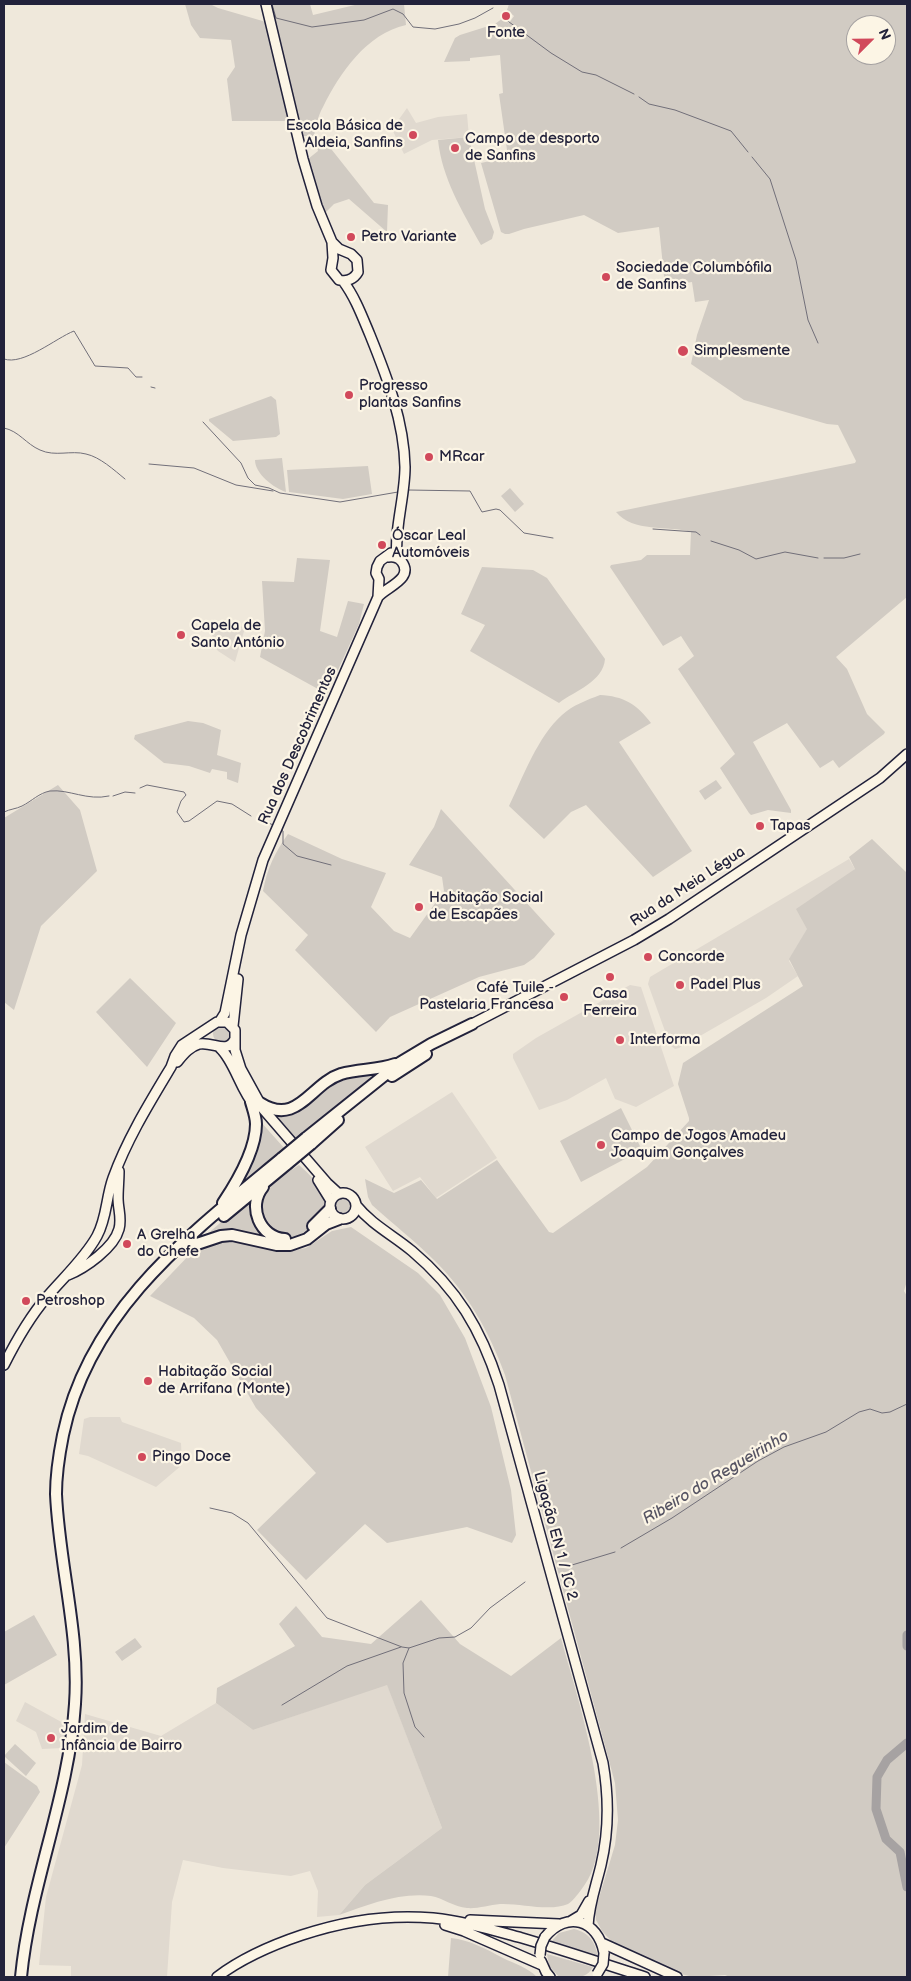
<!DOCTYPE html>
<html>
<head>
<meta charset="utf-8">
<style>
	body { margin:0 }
	#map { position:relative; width:911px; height:1981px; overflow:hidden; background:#efe8db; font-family:"Balsamiq Sans",sans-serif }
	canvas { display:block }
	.frame { position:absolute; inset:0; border:5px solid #22223b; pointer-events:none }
	.north { position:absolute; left:846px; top:15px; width:50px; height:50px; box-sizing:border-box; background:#fcf5e5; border:1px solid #a5a1a1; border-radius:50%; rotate:67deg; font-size:14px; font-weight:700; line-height:20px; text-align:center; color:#22223b }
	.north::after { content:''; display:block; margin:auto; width:18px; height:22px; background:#d1495b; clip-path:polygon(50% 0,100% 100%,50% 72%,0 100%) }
</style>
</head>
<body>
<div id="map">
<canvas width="911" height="1981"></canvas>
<div class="frame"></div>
<div class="north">N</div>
</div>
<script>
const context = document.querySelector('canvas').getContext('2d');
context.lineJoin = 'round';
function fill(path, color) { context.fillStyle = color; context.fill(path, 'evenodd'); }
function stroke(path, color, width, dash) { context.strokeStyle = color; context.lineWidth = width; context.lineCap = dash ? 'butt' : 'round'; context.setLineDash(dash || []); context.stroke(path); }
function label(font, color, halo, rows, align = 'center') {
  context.font = font + ' "Balsamiq Sans",sans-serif'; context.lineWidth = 4.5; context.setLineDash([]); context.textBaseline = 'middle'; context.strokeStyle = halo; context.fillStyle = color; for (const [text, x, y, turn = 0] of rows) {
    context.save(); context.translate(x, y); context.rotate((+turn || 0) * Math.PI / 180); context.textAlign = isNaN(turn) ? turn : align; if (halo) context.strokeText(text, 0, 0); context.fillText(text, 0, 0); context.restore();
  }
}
const built = new Path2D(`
	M 407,108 L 416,123 L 438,117 L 467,114 L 469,137 L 432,140 L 404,154 L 392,129 Z
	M 224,619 L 245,628 L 235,662 L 218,651 L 212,643 L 215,641 L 211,633 Z
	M 849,859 L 855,869 L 807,927 L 807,931 L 789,961 L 798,976 L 766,998 L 679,1048 L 675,1049 L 670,1045 L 648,984 L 650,977 Z
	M 630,985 L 641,987 L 674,1086 L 636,1107 L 615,1099 L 606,1078 L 567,1100 L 539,1110 L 513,1058 L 513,1054 L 536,1038 Z
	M 452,1092 L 497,1158 L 436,1198 L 420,1177 L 393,1191 L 365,1147 Z
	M 90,1417 L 120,1417 L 122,1422 L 181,1443 L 182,1465 L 156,1487 L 88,1456 L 79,1454 L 84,1419 Z
	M 387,1684 L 442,1828 L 365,1885 L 339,1915 L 317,1917 L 318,1891 L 310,1871 L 291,1876 L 223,1868 L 183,1860 L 172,1902 L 167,1977 L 71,1977 L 71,1966 L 39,1965 L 46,1897 L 82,1765 L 85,1714 L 161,1736 L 216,1703 L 253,1730 Z
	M 25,1702 L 65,1724 L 63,1748 L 42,1749 L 36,1732 L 16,1721 Z`);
const green = new Path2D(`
	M 185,4 L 210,4 L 218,8 L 266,22 L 289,121 L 232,121 L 227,79 L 235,67 L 231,40 L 200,38 L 191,25 Z
	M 270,4 L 310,4 L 313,15 L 359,4 L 404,4 L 406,25 C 366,34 340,73 323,107 C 318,115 316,127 314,136 L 303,136 Z
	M 509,4 L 907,4 L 907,597 L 836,657 L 847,669 L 867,714 L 885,732 L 884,734 L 839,768 L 833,760 L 820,768 L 787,723 L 753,742 L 791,810 L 791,813 L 768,810 L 751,815 L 749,813 L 720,768 L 735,754 L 678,669 L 694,656 L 681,636 L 663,646 L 610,567 L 611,565 L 641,560 L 647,555 L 690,555 L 691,532 C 668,525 633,533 616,512 L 855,463 L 856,461 L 838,425 L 827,424 L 744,400 L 691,364 L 697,335 L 709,300 L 695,302 L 692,282 L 665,286 L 659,227 L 618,233 L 584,215 L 524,229 L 509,234 L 505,234 L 501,232 L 481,163 L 508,157 L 499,94 L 503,93 L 500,55 L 470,58 L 470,61 L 444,62 L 455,38 L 460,35 L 495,24 L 503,18 L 509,23 L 514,16 L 507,10 ZM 856,25 L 886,25 L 886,55 L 856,55 Z
	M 469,137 L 485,209 L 494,232 L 492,239 L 481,245 C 462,211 442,178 438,140 Z
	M 328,145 L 374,203 L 388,205 L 387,232 L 349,199 L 334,204 L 323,215 L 308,159 L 318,151 L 317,147 Z
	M 271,396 L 276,400 L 280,434 L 276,437 L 233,441 L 209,421 L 209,419 Z
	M 282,458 L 286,492 C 274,488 255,474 255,460 Z
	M 368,466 L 372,494 L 343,499 L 289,492 L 287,470 Z
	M 510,488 L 524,504 L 515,512 L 501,496 Z
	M 297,558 L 330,560 L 320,631 L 337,637 L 348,601 L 364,604 L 359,624 L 327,694 L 260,657 L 265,631 L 262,581 L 294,582 Z
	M 482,567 L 533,570 L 547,578 L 605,659 C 603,682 576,690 559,703 L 470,651 L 485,625 L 461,614 Z
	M 600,695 C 623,696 637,704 651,723 L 619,742 L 692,851 L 653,877 L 586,805 L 571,812 L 544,839 L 509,806 C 523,777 538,736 562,715 C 573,705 587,700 600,695 Z
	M 188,721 L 203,723 L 221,730 L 217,755 L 241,763 L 238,783 L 227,779 L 227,772 L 212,769 L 210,773 L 189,766 L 164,763 L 134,739 L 135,735 Z
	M 716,780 L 722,788 L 705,800 L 699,791 Z
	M 58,785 L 80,810 L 97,871 L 41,926 L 14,1010 L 4,1002 L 4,818 Z
	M 441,809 L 555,934 L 534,958 L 524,965 L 479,977 L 390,1017 L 376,1032 L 295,950 L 308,935 L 263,891 C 267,869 275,852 288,834 L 342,859 L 386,873 L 371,907 L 394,931 L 410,938 L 444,891 L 442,877 L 409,865 L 434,827 Z
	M 872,839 L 907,873 L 907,1281 L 904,1291 L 907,1296 L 907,1977 L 730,1977 L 725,1975 L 693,1977 L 677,1973 L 614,1944 L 602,1931 L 596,1920 L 595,1911 L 615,1845 L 618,1820 L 615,1783 L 505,1375 C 489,1331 468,1294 435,1261 C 415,1241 393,1224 372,1205 L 368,1197 L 365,1179 L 394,1193 L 421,1180 L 437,1199 L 497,1160 L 549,1232 L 553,1233 L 647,1167 L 689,1121 L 689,1118 L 678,1084 L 683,1063 L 803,986 L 789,959 L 807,929 L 796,909 L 855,869 L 849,857 Z
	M 130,978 L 176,1023 L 147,1067 L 96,1012 Z
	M213 1034a9 9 0 1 1 18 0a9 9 0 1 1-18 0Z
	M 382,1070 L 296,1139 L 274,1114 L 281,1114 L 336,1080 Z
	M 621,1108 L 642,1150 L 581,1182 L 560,1141 Z
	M 260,1121 L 285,1149 L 231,1197 Z
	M 299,1165 C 308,1173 322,1186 325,1198 C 329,1217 300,1242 281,1237 C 275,1235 268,1228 262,1224 L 260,1196 L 271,1183 Z
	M 256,1192 L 254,1219 L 279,1242 L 223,1232 L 205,1236 Z
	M334 1206a9 9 0 1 1 18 0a9 9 0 1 1-18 0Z
	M 351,1227 L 418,1273 L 440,1295 L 465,1338 L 491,1407 L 511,1490 L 516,1535 L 512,1543 L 467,1527 L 387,1543 L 365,1524 L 306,1580 L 257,1530 L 316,1473 L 256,1408 L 217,1340 L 194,1318 L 150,1296 L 193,1251 L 215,1242 L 242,1243 L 281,1252 L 306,1248 L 332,1231 Z
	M 421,1600 L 460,1644 L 511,1676 L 561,1638 C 577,1698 626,1838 581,1890 C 577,1895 573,1901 568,1904 C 550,1912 520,1903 500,1904 C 489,1905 477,1909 467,1908 C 454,1907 443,1898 431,1896 C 400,1892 367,1905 339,1915 L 365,1885 L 442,1828 L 387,1685 L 253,1730 L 216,1703 L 217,1688 L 295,1646 L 279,1624 L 296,1606 L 322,1637 L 371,1644 Z
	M 34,1615 L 57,1655 L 4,1685 L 4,1632 Z
	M 135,1638 L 142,1647 L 122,1661 L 115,1652 Z
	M 15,1744 L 36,1763 L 26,1776 L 4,1756 Z
	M 4,1762 L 37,1786 L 40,1792 L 4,1848 Z
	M 574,1929 C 590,1933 595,1942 598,1957 L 551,1942 L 559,1933 Z
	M 451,1938 C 470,1940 486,1949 503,1958 C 515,1964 527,1967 537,1977 L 448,1977 Z
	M 547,1954 L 593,1967 C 585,1981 573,1977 559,1977 L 549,1966 Z`);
const stream = new Path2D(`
	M 272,4 L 276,18 L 312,27 L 364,20 L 393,9 L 403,14 L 413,27 L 435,29 L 459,24 L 475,18 L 493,8
	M 501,16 L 551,53 L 582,72 L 596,75 L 634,94
	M 639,97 L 649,104 L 675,110 L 731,131 L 748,152
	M 752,157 L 770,179 L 796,260 L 808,320 L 818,343
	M 4,359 C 23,366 56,338 74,331 L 95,366 L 128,368 L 136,377 L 142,377
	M 151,387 L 155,388
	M 203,422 L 241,463 L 248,478 L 255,485 L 269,488 L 280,493 L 340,502 L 398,492
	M 4,428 C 19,431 26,444 40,450 C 55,457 71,450 86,454 C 100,457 114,470 125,479
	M 149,464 L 194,468 L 236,485 L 273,491
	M 408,490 L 470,491 L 482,512 L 496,509 L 500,510 L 524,533 L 553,538
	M 653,529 L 696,532 L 700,535
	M 711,541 L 739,550 L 756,559 L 785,552 L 818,558
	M 824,558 L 844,558 L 860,554
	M 140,788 L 147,785 L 184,792 L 186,795 L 181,801 L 177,812 L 184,822 L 189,821 L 217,801 L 232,804 L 251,816
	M 113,796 L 125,792 L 135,793
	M 4,812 C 10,809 16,809 22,806 C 32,801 39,793 50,791 C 69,789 87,801 109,796
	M 258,818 L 273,825
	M 281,830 L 283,831 L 283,844 L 297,856 L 331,865
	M 210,1508 L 232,1513 L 248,1523 L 327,1618 L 402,1647 L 409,1648 L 439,1638 L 455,1637 L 471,1628 L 490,1608 L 525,1582
	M 621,1548 L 672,1518 L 758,1461 L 784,1447 L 826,1432 L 859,1412 L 870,1409 L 882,1413 L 890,1412 L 907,1404
	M 572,1565 L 615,1552
	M 409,1648 L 403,1663 L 404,1693 L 415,1727 L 424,1737
	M 282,1705 L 347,1666 L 401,1647`);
const river = new Path2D(`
	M 907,1635 L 907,1646
	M 907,1743 L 887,1760 L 877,1777 L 876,1809 L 886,1839 L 900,1852 L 907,1887`);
const primary = new Path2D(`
	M 266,4 L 303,159 L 317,206 L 332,242 L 333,258 L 331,270 L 339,280 C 347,282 354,279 358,272 L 357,260 L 351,254 L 339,249 L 332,242
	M 343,281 C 355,297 362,316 370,335 C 387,377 404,421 405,467 C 405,497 394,529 397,558
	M 378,597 L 379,579 L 376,573 L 377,567 L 380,561 L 391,553
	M 220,1021 L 225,1013 L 241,935 L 263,860 L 378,597 C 386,587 414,579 402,562 C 399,558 394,556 388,557
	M 472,1024 L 634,940 L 669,919 L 880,778 L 907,754
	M 233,1026 L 238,979
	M 220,1048 C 235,1062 240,1090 256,1108
	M 177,1062 C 183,1055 189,1047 199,1044 C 213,1041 227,1055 235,1039
	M 318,1180 L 331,1201
	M330 1206a13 13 0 1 1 26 0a13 13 0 1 1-26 0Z
	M 356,1205 C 372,1225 393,1235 412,1251 C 457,1289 481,1329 499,1385 L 603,1763 C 609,1797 609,1831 601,1865 C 596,1886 589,1904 588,1926
	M 68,1275 C 85,1268 114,1248 119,1229 C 122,1218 118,1209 118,1198 C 118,1189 119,1180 119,1171
	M 4,1365 C 16,1341 29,1318 46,1298 C 62,1279 85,1258 97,1236 C 107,1218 106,1197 113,1178 C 127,1139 150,1102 171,1067 L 175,1056 L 182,1045 L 217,1022 L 227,1022 L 235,1030 L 235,1050 L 241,1069 L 263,1109 L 327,1183 L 339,1194
	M 470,1920 L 559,1924
	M 571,1921 L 581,1915 L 589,1901
	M 445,1925 L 464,1931 L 542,1965
	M 545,1937 C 567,1910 598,1920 604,1953
	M 602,1943 L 677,1977
	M 541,1961 L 546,1972 L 550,1977
	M 217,1977 C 242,1958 272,1945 302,1935 C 344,1921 388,1914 433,1918 C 463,1921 492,1930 522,1938 C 563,1950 604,1964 645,1977`);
const highway = new Path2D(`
	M 392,1076 L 426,1054
	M 260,1103 C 298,1127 310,1084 341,1074 C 359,1069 378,1070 395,1064
	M 306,1138 L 401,1062 L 431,1044 L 472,1024
	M 311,1144 L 338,1120
	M 263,1187 C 247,1206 260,1238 285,1239
	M 223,1203 C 237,1182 256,1150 256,1124 C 256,1117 253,1109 251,1102
	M 224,1216 L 287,1164
	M 313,1226 L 330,1209
	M 188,1247 L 221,1236 L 232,1235 L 277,1245 L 290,1245 L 307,1239 L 326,1224 L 339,1219
	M 21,1977 C 30,1884 69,1797 75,1704 C 80,1634 59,1564 56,1494 C 56,1475 59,1455 63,1435 C 89,1310 189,1235 282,1158`);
const primaryBridge = new Path2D(`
	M 540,1955 L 541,1946 L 545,1937
	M 597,1974 L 603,1964 L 604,1953`);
const highwayBridge = new Path2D(`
	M 282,1158 L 306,1138
	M 287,1164 L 311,1144`);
const markers = [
	[506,16,5,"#d1495b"],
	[413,135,5,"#d1495b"],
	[455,148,5,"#d1495b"],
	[351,237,5,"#d1495b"],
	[606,277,5,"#d1495b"],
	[683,351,6,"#d1495b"],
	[349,395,5,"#d1495b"],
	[429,457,5,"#d1495b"],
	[382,545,5,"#d1495b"],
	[181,635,5,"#d1495b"],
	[760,826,5,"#d1495b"],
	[419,907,5,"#d1495b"],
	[648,957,5,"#d1495b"],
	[610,977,5,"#d1495b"],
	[680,985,5,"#d1495b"],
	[564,997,5,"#d1495b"],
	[620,1040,5,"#d1495b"],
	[601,1145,5,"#d1495b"],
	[127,1244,5,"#d1495b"],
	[26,1301,5,"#d1495b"],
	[148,1381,5,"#d1495b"],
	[142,1457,5,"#d1495b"],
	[51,1738,5,"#d1495b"]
];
const poiNames = [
	["Fonte",506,33,"center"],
	["Escola Básica de",403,126,"right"],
	["Aldeia, Sanfins",403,143,"right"],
	["Campo de desporto",465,139],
	["de Sanfins",465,156],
	["Petro Variante",361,237],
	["Sociedade Columbófila",616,268],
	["de Sanfins",616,285],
	["Simplesmente",694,351],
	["Progresso",359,386],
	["plantas Sanfins",359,403],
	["MRcar",439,457],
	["Óscar Leal",392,536],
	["Automóveis",392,553],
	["Capela de",191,626],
	["Santo António",191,643],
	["Tapas",770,826],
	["Habitação Social",429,898],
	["de Escapães",429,915],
	["Concorde",658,957],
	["Padel Plus",690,985],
	["Café Tuile -",554,988,"right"],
	["Pastelaria Francesa",554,1005,"right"],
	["Casa",610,994,"center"],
	["Ferreira",610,1011,"center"],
	["Interforma",630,1040],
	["Campo de Jogos Amadeu",611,1136],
	["Joaquim Gonçalves",611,1153],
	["A Grelha",137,1235],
	["do Chefe",137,1252],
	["Petroshop",36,1301],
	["Habitação Social",158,1372],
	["de Arrifana (Monte)",158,1389],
	["Pingo Doce",152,1457],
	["Jardim de",61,1729],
	["Infância de Bairro",61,1746]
];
const streetNames = [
	["Rua dos Descobrimentos",298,746,-66],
	["Rua da Meia Légua",688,887,-33],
	["Ligação EN 1 / IC 2",555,1536,75]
];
const waterNames = [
	["Ribeiro do Regueirinho",716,1478,-31]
];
fill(built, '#e0d9cf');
fill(green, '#d1cbc3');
stroke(stream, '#716f79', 1);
stroke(river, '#a6a2a2', 9);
stroke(primary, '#22223b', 12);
stroke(highway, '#22223b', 14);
stroke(primary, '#fcf5e5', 9);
stroke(highway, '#fcf5e5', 10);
stroke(primaryBridge, '#22223b', 12, []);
stroke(highwayBridge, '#22223b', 14, []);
stroke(primaryBridge, '#fcf5e5', 9);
stroke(highwayBridge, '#fcf5e5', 10);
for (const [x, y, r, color] of markers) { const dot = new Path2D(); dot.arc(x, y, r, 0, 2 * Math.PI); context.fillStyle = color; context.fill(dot); stroke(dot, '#fcf5e5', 2); }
label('15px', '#22223b', '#fcf5e5', poiNames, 'left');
label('15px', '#22223b', '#fcf5e5', streetNames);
label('italic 16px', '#575564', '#fcf5e5', waterNames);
</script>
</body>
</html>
